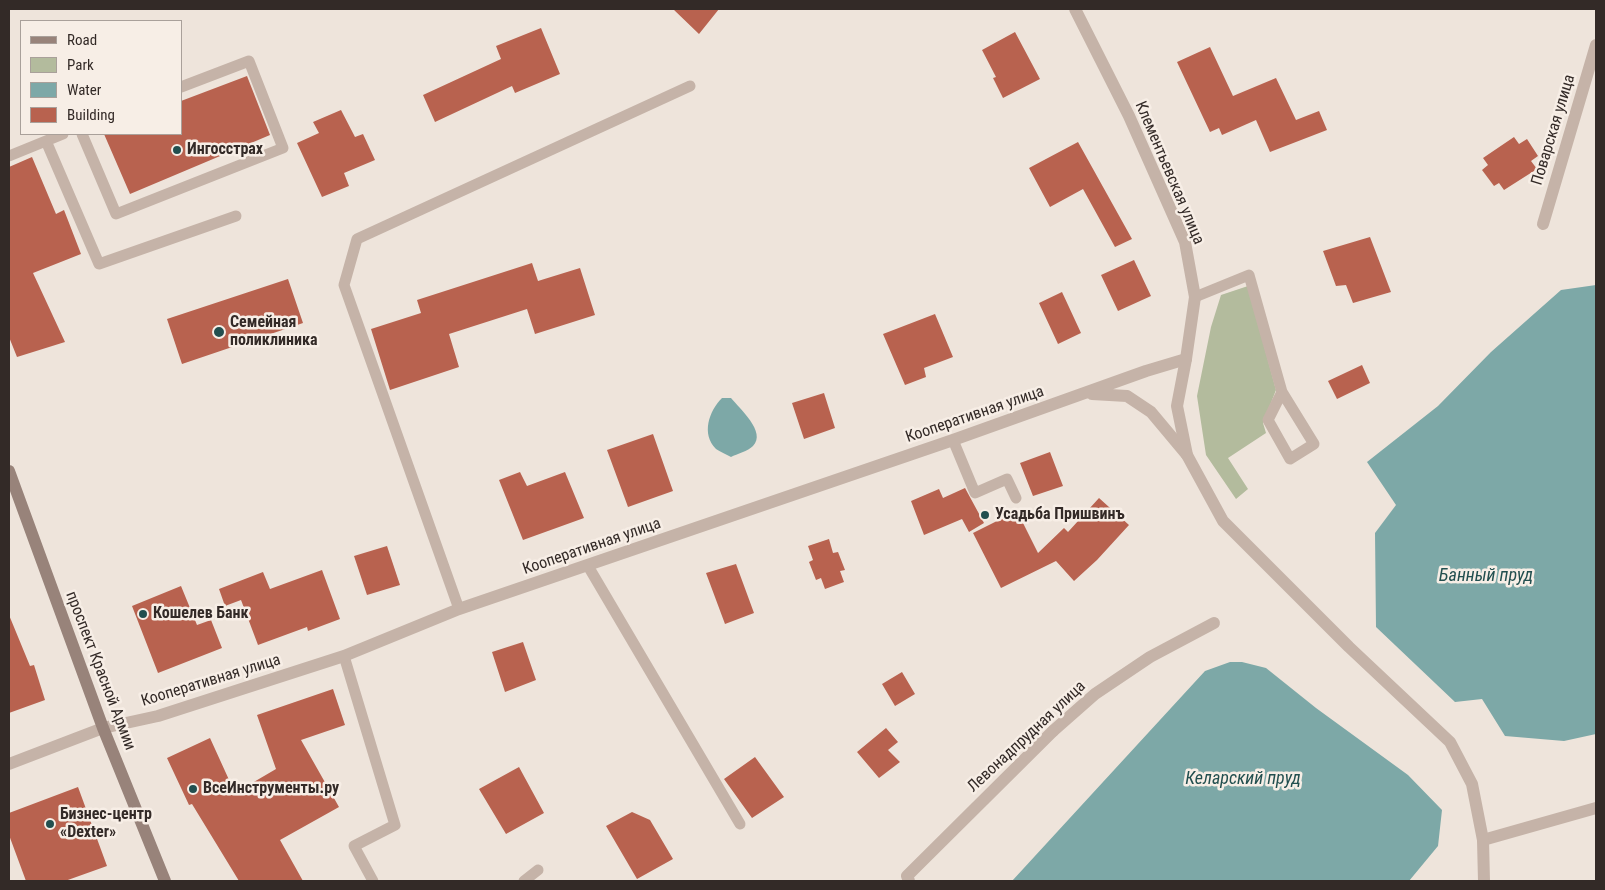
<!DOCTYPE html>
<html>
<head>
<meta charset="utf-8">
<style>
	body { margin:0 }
	#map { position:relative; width:1605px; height:890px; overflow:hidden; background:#eee4db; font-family:"Roboto Condensed",sans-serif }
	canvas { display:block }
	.frame { position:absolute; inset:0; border:10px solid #332a27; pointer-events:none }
	.legend { position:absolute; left:20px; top:20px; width:162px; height:115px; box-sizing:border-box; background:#f7eee6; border:1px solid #a9a09a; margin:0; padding:6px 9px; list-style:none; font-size:15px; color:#332a27 }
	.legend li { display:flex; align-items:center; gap:10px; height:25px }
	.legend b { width:25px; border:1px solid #a9a09a }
</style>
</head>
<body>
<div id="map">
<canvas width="1605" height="890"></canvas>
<div class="frame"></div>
<ul class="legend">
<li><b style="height:6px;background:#98837a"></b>Road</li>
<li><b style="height:14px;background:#b3bb9d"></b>Park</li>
<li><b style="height:14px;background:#7da8a7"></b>Water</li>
<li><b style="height:14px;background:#b8624f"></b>Building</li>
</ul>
</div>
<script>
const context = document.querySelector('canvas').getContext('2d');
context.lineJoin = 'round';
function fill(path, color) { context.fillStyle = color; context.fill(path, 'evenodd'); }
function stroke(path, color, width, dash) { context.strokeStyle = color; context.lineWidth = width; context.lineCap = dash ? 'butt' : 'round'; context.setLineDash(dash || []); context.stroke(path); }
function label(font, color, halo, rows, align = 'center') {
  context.font = font + ' "Roboto Condensed",sans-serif'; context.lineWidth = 5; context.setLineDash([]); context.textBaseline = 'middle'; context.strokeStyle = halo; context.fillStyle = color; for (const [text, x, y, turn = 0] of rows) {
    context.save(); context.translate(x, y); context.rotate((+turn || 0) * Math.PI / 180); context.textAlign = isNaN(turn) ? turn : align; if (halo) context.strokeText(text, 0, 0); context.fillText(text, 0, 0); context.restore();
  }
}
const green = new Path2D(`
	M 1248,286 L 1276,390 L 1263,423 L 1266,433 L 1228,458 L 1248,489 L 1236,499 L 1206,455 L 1197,396 L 1211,327 L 1221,295 Z`);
const water = new Path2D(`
	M 1596,285 L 1596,734 L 1564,741 L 1505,736 L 1482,699 L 1455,702 L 1376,627 L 1375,533 L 1396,505 L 1367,462 L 1438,406 L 1491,352 L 1561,290 Z
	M 722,398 L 731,398 C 739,408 767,432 753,446 C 748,451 737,454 731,457 C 726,454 720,452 716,449 C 701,434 709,411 722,398 Z
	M 1230,662 L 1242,662 L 1266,668 L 1316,708 L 1408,775 L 1442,810 L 1438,846 L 1409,881 L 1012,881 L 1205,671 Z`);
const building = new Path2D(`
	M 673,9 L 719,9 L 699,34 Z
	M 541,28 L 560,74 L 515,93 L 512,86 L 435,122 L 423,95 L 501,59 L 496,46 Z
	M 1015,32 L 1040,79 L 1003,98 L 993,78 L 996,77 L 982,50 Z
	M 1210,47 L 1233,96 L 1276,78 L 1296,120 L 1319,111 L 1327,130 L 1270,152 L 1256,120 L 1222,135 L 1219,128 L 1210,132 L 1177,62 Z
	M 247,76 L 270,135 L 130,194 L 104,134 L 181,134 L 181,101 Z
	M 341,110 L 355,137 L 363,134 L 375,160 L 344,173 L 349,186 L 322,197 L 297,143 L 319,133 L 313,122 Z
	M 1514,137 L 1519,144 L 1527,139 L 1538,156 L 1531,161 L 1537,169 L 1504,190 L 1499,183 L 1494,186 L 1482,170 L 1488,165 L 1483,158 Z
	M 1078,142 L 1132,239 L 1115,247 L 1083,189 L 1050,207 L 1029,168 Z
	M 32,157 L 56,214 L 64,210 L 81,254 L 33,273 L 65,342 L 17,357 L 9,337 L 9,167 Z
	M 1370,237 L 1391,292 L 1353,303 L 1346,285 L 1336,286 L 1323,251 Z
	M 1134,260 L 1151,296 L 1118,311 L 1101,275 Z
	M 532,263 L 538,281 L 580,268 L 595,315 L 535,334 L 527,309 L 449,334 L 459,367 L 390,390 L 371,329 L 421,313 L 417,300 Z
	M 288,279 L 303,323 L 182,364 L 167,319 Z
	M 1062,292 L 1081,333 L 1058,344 L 1039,303 Z
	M 935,314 L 953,357 L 924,368 L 926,377 L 905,385 L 883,334 Z
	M 1362,365 L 1370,383 L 1337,399 L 1328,381 Z
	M 824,393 L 835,428 L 804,439 L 792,403 Z
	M 653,434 L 673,491 L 628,507 L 607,450 Z
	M 1050,452 L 1063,486 L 1033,496 L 1020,463 Z
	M 520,472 L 527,486 L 565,472 L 584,518 L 523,540 L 499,480 Z
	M 965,488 L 984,523 L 969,532 L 962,519 L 924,535 L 911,501 L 939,489 L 943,498 Z
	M 1099,498 L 1129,525 L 1097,560 L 1074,581 L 1056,561 L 1001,588 L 973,533 L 1017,511 L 1038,553 L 1064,528 L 1068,532 Z
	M 829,539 L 833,553 L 838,552 L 845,570 L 840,571 L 844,582 L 825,589 L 821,578 L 816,580 L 809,562 L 813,560 L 808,546 Z
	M 387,546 L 400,585 L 367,595 L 354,556 Z
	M 736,564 L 754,613 L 725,624 L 706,573 Z
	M 322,570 L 340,619 L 308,631 L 307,627 L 258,645 L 241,600 L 225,606 L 219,589 L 263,572 L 270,589 Z
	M 181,586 L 197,625 L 211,620 L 222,648 L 158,673 L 132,606 Z
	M 9,615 L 30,666 L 34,665 L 45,700 L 9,713 Z
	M 523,642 L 536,680 L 505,692 L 492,652 Z
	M 902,672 L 915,694 L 895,706 L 882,684 Z
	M 333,689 L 345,725 L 301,740 L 339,807 L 280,840 L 303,881 L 239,881 L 192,804 L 189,805 L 167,758 L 210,738 L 235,793 L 276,769 L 257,715 Z
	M 886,728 L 898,742 L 888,750 L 900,762 L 879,778 L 857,752 Z
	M 755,757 L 784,797 L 752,818 L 724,779 Z
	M 519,767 L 544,813 L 506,834 L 479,789 Z
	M 78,787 L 107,866 L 65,881 L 26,881 L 9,835 L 9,813 Z
	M 632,812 L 650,820 L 673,859 L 637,879 L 606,826 Z`);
const service = new Path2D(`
	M 82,134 L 116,214 L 283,148 L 249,61 L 181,87
	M 46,141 L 99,264 L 236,216
	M 9,156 L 63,134
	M 1195,297 L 1249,275 L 1282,392 L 1314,444 L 1290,459 L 1268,420 L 1282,392
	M 953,440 L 975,493 L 1007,479 L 1016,498
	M 588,566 L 740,824
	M 459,609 L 344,285 L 357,239 L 690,86
	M 344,656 L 395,825 L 354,846 L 373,881
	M 524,881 L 538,870`);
const pedestrian = new Path2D(`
	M 1053,731 L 1095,694 L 1150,657 L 1214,623`);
const minor = new Path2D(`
	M 1543,224 L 1596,45
	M 1092,394 L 1127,396 L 1151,412 L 1187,455
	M 103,728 L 158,716 L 344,656 L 459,609 L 953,440 L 1146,371 L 1186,359
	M 1483,840 L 1596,808
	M 909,881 L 907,876 L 1053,731`);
const tertiary = new Path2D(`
	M 1075,9 L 1129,116 L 1185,242 L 1195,297 L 1186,359 L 1177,406 L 1187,455 L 1223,521 L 1349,647 L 1450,742 L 1472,784 L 1483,840 L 1484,881
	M 9,764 L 103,728`);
const secondary = new Path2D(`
	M 9,471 L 103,728 L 165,881`);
const markers = [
	[177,150,5,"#224f4f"],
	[219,332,6,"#224f4f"],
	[985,515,5,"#224f4f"],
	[143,614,5,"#224f4f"],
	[193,789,5,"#224f4f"],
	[50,824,5,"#224f4f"]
];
const streetNames = [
	["Поварская улица",1554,130,-73],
	["Клементьевская улица",1169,173,67],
	["Кооперативная улица",975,415,-19],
	["Кооперативная улица",592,547,-19],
	["проспект Красной Армии",100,671,69],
	["Кооперативная улица",211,681,-17],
	["Левонадпрудная улица",1027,737,-43]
];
const poiNames = [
	["Ингосстрах",187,150],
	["Семейная",230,323],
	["поликлиника",230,341],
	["Усадьба Пришвинъ",995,515],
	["Кошелев Банк",153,614],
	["ВсеИнструменты.ру",203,789],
	["Бизнес-центр",60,815],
	["«Dexter»",60,833]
];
const waterNames = [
	["Банный пруд",1486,576],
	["Келарский пруд",1243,779]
];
fill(green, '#b3bb9d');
fill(water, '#7da8a7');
fill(building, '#b8624f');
stroke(service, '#c5b3a8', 11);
stroke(pedestrian, '#c5b3a8', 12);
stroke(minor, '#c5b3a8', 12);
stroke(tertiary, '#c5b3a8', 12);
stroke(secondary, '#98837a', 12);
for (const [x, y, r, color] of markers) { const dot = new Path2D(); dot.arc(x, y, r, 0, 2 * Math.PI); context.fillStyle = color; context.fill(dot); stroke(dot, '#f7eee6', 2); }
label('16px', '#332a27', '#f7eee6', streetNames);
label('bold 16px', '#332a27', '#f7eee6', poiNames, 'left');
label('italic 18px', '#224f4f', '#f7eee6', waterNames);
</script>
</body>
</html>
